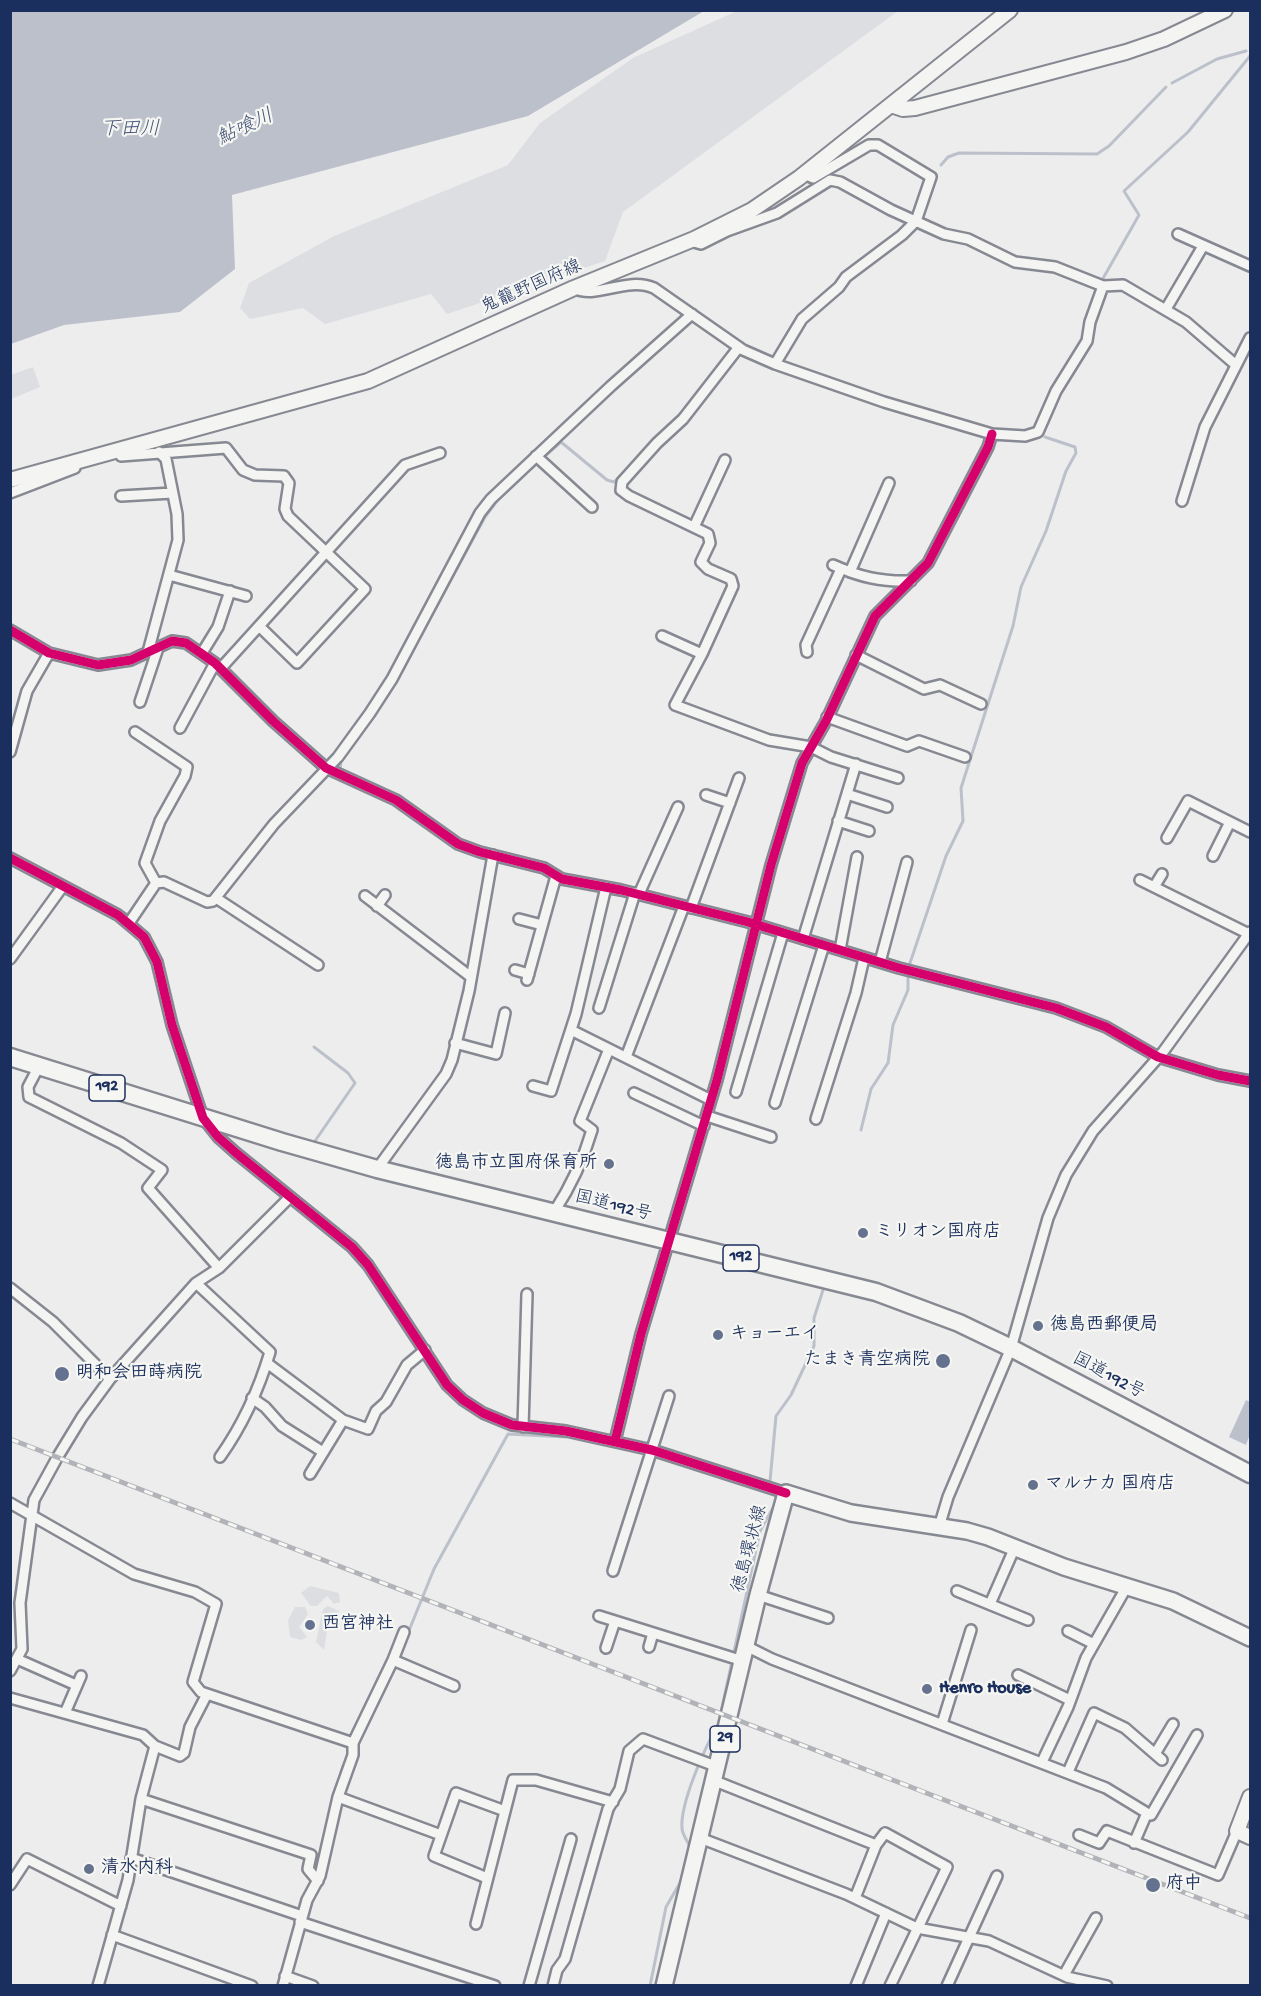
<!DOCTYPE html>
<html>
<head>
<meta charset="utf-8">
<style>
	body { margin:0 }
	#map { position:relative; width:1261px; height:1996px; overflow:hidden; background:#ededed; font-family:"Gochi Hand",sans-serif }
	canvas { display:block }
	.frame { position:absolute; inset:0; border:12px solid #1b2f5e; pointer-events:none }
</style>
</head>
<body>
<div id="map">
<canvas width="1261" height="1996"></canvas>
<div class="frame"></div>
</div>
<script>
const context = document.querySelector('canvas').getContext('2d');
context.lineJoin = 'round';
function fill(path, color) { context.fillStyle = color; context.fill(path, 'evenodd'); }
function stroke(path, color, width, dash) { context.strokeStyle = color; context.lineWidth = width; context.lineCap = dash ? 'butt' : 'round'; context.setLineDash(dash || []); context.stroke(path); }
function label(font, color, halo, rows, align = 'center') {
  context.font = font + ' "Gochi Hand","Klee One",sans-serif'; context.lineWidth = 4.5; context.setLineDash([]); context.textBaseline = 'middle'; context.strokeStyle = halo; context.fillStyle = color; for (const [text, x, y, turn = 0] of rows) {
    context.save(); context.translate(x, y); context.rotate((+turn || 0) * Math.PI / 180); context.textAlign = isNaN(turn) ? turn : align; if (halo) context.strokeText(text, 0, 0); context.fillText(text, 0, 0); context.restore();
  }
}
const green = new Path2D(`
	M 737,11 L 898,11 L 623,212 L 605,261 L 447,314 L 431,294 L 325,324 L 303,308 L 250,319 L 240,308 L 249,283 L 334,236 L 508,165 L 540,123 L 633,58 Z
	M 33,367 L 40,387 L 11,399 L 11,375 Z
	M 310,1586 L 339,1593 L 340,1602 L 334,1604 L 327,1596 L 317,1606 L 311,1606 L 301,1593 Z
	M 328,1606 L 339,1611 L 338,1624 L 327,1631 L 324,1650 L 316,1642 L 323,1609 Z
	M 295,1607 L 305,1607 L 308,1614 L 299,1627 L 307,1637 L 301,1640 L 290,1637 L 288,1620 Z`);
const water = new Path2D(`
	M 11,10 L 704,10 L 704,11 L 528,116 L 232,195 L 235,269 L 180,312 L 64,325 L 11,344 Z
	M 1246,1400 L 1250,1402 L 1250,1434 L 1246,1445 L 1229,1437 Z`);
const stream = new Path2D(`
	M 1172,83 L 1217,59 L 1246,51
	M 941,165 L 948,157 L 959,153 L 1097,154 L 1109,146 L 1166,87
	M 1101,282 L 1139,215 L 1124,191 L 1188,132 L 1250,56
	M 806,310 L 823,295
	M 705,384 L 731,349
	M 545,456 L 561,442 L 607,480 L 614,482 L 630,466
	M 340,771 L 341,760 L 396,681 L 485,517 L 497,501 L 535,465
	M 100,901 L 131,916
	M 909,966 L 946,856 L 963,821 L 961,788 L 1013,626 L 1021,587 L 1046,531 L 1066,471 L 1076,453 L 1075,447 L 1045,437
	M 314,1047 L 348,1073 L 355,1083 L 315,1141
	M 861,1130 L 871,1089 L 888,1063 L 893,1025 L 908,990 L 908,974
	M 770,1481 L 776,1416 L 791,1395 L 814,1346 L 814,1318 L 824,1287
	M 408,1633 L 434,1569 L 508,1434 L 566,1437
	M 356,1747 L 396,1664
	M 338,1784 L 343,1766 L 350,1754
	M 691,1849 C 689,1843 682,1835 682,1828 C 680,1804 705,1746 718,1726 L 760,1531 L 774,1506
	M 650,1986 L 666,1907 L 684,1876`);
const street = new Path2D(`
	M 1178,234 L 1250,266
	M 690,241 L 701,244 L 727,231 L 777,213 L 830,180 L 840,182 L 891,210 L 944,234 L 968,239 L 1015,262 L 1055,267 L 1103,286 L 1123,285 L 1186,322 L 1236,365
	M 574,288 C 596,300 626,276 654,288 L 743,350 L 775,364 L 884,402 L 992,434 L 1025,436 L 1038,432 L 1056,391 L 1087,341 L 1090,322 L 1103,286
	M 1166,309 L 1203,246
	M 739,347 L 683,419 L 657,443 L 622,482 L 621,490 L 629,496 L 708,534 L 710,543 L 701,562 L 708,569 L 731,579 L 733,586 L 702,654 L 675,705 L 769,740 L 811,747 L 831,757 L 898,778
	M 775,364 L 802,319 L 839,287 L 846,277 L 902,235 L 916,221 L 931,177 L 878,145 L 869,145 L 813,178 L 804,174
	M 121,456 L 226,448 L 243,470 L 255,475 L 284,476 L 289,483 L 285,509 L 288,516 L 365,589 L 297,663 L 259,626
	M 536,456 L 592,507
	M 10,493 L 75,468
	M 121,496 L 172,493
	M 1182,501 L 1205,427 L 1250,338
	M 694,527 L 725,460
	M 833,565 C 860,577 881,582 911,581
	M 850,572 L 889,483
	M 169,575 L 246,596
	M 10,630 L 49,653 L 98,665 L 131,660 L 172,641 L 186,643 L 215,663 L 273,721 L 326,768 L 396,800 L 458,844 L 480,852 L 544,868 L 562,879 L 621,890 L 748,922 L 899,968 L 1056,1008 L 1106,1027 L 1158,1057 L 1218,1075 L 1250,1081
	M 662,636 L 702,654
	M 148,652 L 178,540 L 177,514 L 166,459 L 159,452
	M 807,652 L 806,645 L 841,569
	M 202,653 L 218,627 L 230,591
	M 856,655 L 924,689 L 940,685 L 981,704
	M 221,668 L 405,465 L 440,453
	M 140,702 L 158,648
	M 827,717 L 907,746 L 919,741 L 965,757
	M 180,728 L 215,663
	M 135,732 L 187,767 L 185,776 L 160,821 L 145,863 L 156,883
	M 10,752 L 27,691 L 49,653
	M 847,794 L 887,807
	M 706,795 L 730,803
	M 838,821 L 869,831
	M 1167,838 L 1188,801 L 1250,832
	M 1213,856 L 1230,822
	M 10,858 L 118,915 L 144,937 L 157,962 L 172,1025 L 203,1118 L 218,1137 L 236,1153 L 352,1247 L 368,1265 L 447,1385 L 463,1400 L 483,1413 L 512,1425 L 566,1431 L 652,1450 L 786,1493
	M 1140,880 L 1249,934
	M 1154,887 L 1162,874
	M 639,894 L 678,807
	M 365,896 L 471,977
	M 216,898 L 318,965
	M 377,906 L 385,895
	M 691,908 L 739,778
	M 519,919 L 542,925
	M 129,923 L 156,883 L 164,882 L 207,902 L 213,901 L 274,824 L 338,757 L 370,713 L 392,679 L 480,513 L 491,499 L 611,386 L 692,314
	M 803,939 L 856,764
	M 840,950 L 857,857
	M 10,959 L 63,886
	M 880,962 L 907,862
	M 515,970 L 529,974
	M 527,980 L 556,876
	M 599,1008 L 635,893
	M 571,1030 L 711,1100
	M 455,1043 L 496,1054 L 505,1013
	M 626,1057 L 684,906
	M 39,1066 L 28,1087 L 29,1097 L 121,1143 L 162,1170 L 148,1188 L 219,1268
	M 533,1086 L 551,1091 L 576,1014 L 606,887
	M 736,1092 L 783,933
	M 634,1093 L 704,1126
	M 775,1103 L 824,945
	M 707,1116 L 771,1137
	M 816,1119 L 856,993 L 864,958
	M 377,1169 L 446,1074 L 452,1060 L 469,991 L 493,855
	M 554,1212 C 571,1186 583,1161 592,1130 L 580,1121 L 609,1049
	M 196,1283 L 270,1352 C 259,1389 242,1426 220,1457
	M 10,1288 L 53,1322 L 110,1379
	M 267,1363 L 343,1420 L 368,1429 L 376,1411 L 386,1402 L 407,1365 L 425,1350
	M 252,1398 L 265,1407 L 282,1426 L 323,1452
	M 523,1427 L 527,1294
	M 615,1441 L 641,1334 L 717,1080 L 771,865 L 802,763 L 826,721 L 875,616 L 928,563 L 988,447 L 992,434
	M 310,1474 L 343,1420
	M 10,1503 L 134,1574 L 195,1592 L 216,1604 L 193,1682 L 201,1692 L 353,1743
	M 939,1527 L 948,1497 L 1011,1348 L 1048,1218 L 1066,1175 L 1093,1131 L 1163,1052 L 1250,932
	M 613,1571 L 669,1396
	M 957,1591 L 1028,1620
	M 758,1595 L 828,1618
	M 990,1604 L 1015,1547
	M 599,1616 L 743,1661
	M 1068,1631 L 1094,1644
	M 746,1646 L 772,1659 L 1106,1788 L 1147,1813 L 1134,1843
	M 649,1647 L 653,1633
	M 606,1648 L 615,1621
	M 17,1659 L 76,1685
	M 393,1660 L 404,1632
	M 10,1671 L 22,1649 L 20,1603 L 34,1500 L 57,1458 L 82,1417 L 110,1379 L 196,1283 L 219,1268 L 290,1197
	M 1018,1675 L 1070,1700
	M 10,1698 L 143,1735 L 155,1746
	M 65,1713 L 81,1676
	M 942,1724 L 971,1630
	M 1155,1754 L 1173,1724
	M 1042,1762 L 1068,1707 L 1086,1658 L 1126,1588
	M 1068,1772 L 1094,1713 L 1125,1728 L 1162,1760
	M 715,1781 L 876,1845 L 855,1898
	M 338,1797 L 441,1835
	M 141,1799 L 155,1746 L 180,1756 L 184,1753 L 190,1727 L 207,1694
	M 1151,1815 L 1197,1735
	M 1079,1835 L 1099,1843 L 1107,1831 L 1218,1875 L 1237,1831
	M 700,1838 L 846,1894 L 917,1928 L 989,1941 L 1067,1977 L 1107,1986
	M 876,1845 L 885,1833 L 947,1867 L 890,1986
	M 131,1858 L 302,1916
	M 487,1878 L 434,1856 L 456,1793 L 505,1811
	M 10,1885 L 27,1859 L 121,1906
	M 300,1922 L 495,1986
	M 476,1924 L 513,1780 L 536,1780 L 613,1802
	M 112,1935 L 252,1986
	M 1064,1975 L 1096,1918
	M 285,1976 L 313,1986
	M 98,1986 L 128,1880 L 141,1799 L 311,1855 L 308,1869 L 318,1881
	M 283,1986 L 307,1900 L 320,1876 L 338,1797 L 353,1755 L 353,1743 L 393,1660 L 454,1686
	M 529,1986 L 571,1839
	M 553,1986 L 557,1970 L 565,1959 L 608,1809 L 620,1789 L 629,1751 L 643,1739 L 718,1767
	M 856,1986 L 886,1913
	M 947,1986 L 997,1876`);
const secondary = new Path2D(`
	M 891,105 L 903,109 L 915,108 L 1126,52 L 1164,39 L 1225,10
	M 10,480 L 368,381 L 574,288 L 694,239 L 752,210 L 799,178 L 1010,10
	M 1250,1797 L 1237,1831 L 1250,1837`);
const primary = new Path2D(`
	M 664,1986 L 758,1595 L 786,1493 L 851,1513 L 967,1531 L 988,1537 L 1064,1567 L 1173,1601 L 1250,1638`);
const highway = new Path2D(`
	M 10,1057 L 282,1142 L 377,1169 L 876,1292 L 959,1323 L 1011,1348 L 1250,1474`);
const rail = new Path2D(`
	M 10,1439 L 1250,1918`);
const cycleway = new Path2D(`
	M 10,630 L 49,653 L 98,665 L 131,660 L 172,641 L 186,643 L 215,663 L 273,721 L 326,768 L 396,800 L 458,844 L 480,852 L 544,868 L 562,879 L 621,890 L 748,922 L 899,968 L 1056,1008 L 1106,1027 L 1158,1057 L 1218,1075 L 1250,1081
	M 10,858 L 118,915 L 144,937 L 157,962 L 172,1025 L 203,1118 L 218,1137 L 236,1153 L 352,1247 L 368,1265 L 447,1385 L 463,1400 L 483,1413 L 512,1425 L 566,1431 L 652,1450 L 786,1493
	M 615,1441 L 641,1334 L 717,1080 L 771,865 L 802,763 L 826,721 L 875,616 L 928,563 L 988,447 L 992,434`);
const markers = [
	[609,1164,6,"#647290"],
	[863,1233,6,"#647290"],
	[1038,1326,6,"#647290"],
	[718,1335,6,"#647290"],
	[943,1361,8,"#647290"],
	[62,1374,8,"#647290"],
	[1033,1485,6,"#647290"],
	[310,1625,6,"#647290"],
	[927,1689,6,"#647290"],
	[89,1869,6,"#647290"],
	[1153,1885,8,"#647290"]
];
const shields = [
	[107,1088,36],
	[741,1258,36],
	[725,1739,30]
];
const shieldNames = [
	["192",107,1088],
	["192",741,1258],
	["29",725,1739]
];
const streetNames = [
	["鬼籠野国府線",532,288,-24],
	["国道192号",613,1207,14],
	["国道192号",1108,1377,28],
	["徳島環状線",751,1549,-75]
];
const poiNames = [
	["徳島市立国府保育所",597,1164,"right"],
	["ミリオン国府店",875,1233],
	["徳島西郵便局",1050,1326],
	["キョーエイ",730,1335],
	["たまき青空病院",930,1361,"right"],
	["明和会田蒔病院",76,1374],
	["マルナカ 国府店",1045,1485],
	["西宮神社",322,1625],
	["Henro House",939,1689],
	["清水内科",101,1869],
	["府中",1166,1885]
];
const waterNames = [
	["鮎喰川",246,129,-25],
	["下田川",130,131]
];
fill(green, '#dcdee1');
fill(water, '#bbc0cb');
stroke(stream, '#bbc0cb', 3);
stroke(street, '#868992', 14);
stroke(secondary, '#868992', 18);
stroke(primary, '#868992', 20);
stroke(highway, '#868992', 21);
stroke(street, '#f4f4f2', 9);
stroke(secondary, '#f4f4f2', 14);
stroke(primary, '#f4f4f2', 15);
stroke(highway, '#f4f4f2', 16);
stroke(rail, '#b1b3b8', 5);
stroke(rail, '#f6f6f2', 3, [9]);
stroke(cycleway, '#d6006c', 9);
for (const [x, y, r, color] of markers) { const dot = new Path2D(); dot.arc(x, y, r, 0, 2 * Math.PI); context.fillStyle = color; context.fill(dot); stroke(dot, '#f6f6f2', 2); }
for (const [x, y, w] of shields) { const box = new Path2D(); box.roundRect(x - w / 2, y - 13, w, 26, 4.5); context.fillStyle = '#f6f6f2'; context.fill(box); stroke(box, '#1b2f5e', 1.5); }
label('bold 16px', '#1b2f5e', null, shieldNames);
label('18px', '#1b2f5e', '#f6f6f2', streetNames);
label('bold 18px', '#1b2f5e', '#f6f6f2', poiNames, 'left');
label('italic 20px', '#44547a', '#f6f6f2', waterNames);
</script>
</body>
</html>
